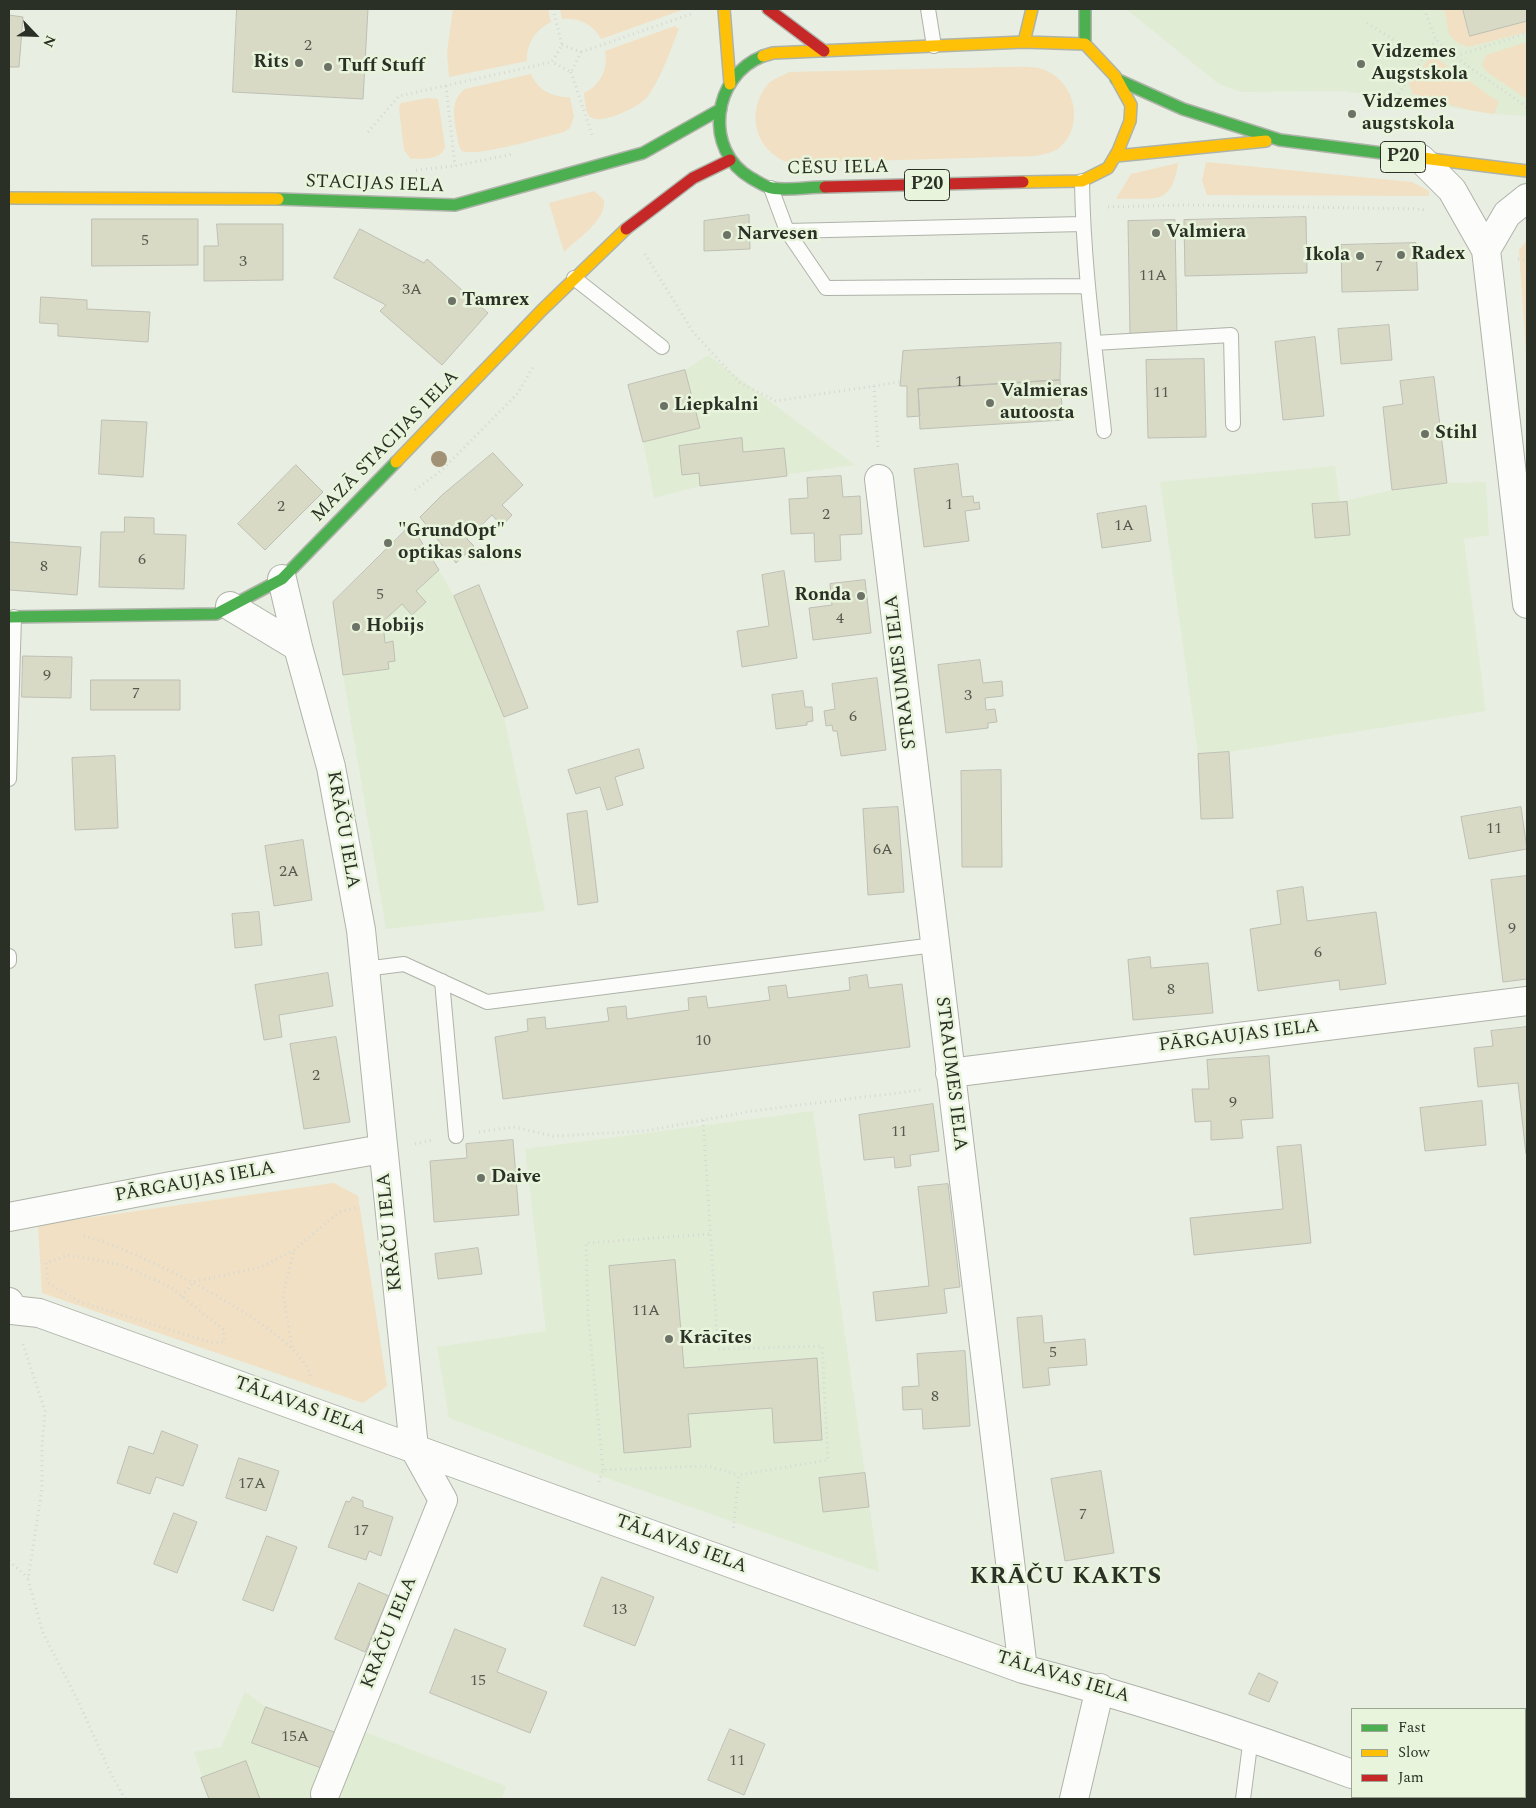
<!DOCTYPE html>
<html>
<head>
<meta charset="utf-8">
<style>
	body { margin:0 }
	#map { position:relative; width:1536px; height:1808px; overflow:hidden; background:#e8eee1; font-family:Spectral,serif }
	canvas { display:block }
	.frame { position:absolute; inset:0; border:10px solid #2b3026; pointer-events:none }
	.legend { position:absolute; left:1351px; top:1708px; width:175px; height:90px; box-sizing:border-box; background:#e8f4db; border:1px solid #9ca693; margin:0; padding:6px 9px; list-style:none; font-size:15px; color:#2b3026 }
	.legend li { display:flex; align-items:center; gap:10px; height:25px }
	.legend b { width:25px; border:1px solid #9ca693 }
	.north { position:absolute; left:10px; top:10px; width:50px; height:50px; -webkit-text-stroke:4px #e8f4db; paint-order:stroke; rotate:114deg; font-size:14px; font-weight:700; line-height:20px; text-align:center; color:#2b3026 }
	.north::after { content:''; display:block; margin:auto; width:18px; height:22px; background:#2b3026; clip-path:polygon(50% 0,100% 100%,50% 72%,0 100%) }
</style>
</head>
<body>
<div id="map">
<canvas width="1536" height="1808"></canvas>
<div class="frame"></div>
<ul class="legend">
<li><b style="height:6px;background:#4caf50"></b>Fast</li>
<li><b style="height:6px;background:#ffc107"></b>Slow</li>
<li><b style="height:6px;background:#c62828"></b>Jam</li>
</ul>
<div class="north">N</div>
</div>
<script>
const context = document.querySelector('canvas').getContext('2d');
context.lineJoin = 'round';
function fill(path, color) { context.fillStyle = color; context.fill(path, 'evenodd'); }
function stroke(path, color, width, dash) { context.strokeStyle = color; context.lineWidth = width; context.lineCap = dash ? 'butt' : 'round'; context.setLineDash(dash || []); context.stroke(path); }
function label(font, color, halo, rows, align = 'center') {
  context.font = font + ' Spectral,serif'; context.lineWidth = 5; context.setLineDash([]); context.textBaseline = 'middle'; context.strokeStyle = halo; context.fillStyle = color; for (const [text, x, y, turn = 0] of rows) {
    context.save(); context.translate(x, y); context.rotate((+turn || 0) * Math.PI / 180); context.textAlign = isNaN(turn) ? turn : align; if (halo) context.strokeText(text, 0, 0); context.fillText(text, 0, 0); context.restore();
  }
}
const built = new Path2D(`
	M 1126,9 L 1527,9 L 1527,116 L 1494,114 L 1343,91 L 1241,92 L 1220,85 Z
	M 708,355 L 855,465 L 700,486 L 654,498 L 643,442 L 699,428 L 685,370 Z
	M 1335,466 L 1340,502 L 1392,490 L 1447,483 L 1486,482 L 1489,535 L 1464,539 L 1486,711 L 1229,752 L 1198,754 L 1160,482 Z
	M 439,570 L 454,596 L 504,717 L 545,911 L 386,929 L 343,675 L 389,669 L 388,662 L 395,660 L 393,642 L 385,643 L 384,632 L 377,627 L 402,604 L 412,615 L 426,602 L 416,591 Z
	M 813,1111 L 879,1572 L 615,1481 L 449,1418 L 437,1347 L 546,1331 L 525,1149 Z
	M 245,1692 L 266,1707 L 337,1733 L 365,1732 L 506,1786 L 502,1799 L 209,1799 L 194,1752 L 221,1747 Z`);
const green = new Path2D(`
	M 453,9 L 548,9 L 551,22 C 536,29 526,44 527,61 L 449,77 L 447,52 Z
	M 560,9 L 685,9 L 601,39 C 594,24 577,17 562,19 Z
	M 1444,9 L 1463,9 L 1470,36 L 1527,21 L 1527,32 L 1468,47 L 1456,42 L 1449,34 Z
	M 675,26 L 679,29 C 670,51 662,76 648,96 C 641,106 604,124 592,118 C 585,115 585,101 584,93 C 600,86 609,68 605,51 Z
	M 1527,42 L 1527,99 L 1487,72 L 1482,65 L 1486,55 Z
	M 1436,58 L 1499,102 L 1494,114 L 1469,110 L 1413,94 L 1409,84 L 1429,59 Z
	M 1004,67 C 1017,67 1036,65 1047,71 C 1076,84 1085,128 1058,149 C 1052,153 1042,154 1036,156 L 795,163 C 789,162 781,161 777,157 C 751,140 749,105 769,83 C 774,78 783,76 789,72 Z
	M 531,74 C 537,90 554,98 570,97 L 574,116 L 570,128 L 564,132 C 543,137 479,157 462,151 L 459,146 C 456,126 447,102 465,89 Z
	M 428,98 L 438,99 L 445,147 C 440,161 424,158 411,159 L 404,150 L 399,108 L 401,103 Z
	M 1206,162 L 1412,182 L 1429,191 L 1429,196 L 1207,195 L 1202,181 Z
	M 1178,163 C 1172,208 1153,197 1116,199 L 1131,174 Z
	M 594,191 L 604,200 C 606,221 578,238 564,252 L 549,203 Z
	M 1527,240 L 1527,368 L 1519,250 Z
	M 334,1183 L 358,1196 L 387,1386 L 363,1403 L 42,1293 L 38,1225 Z`);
const building = new Path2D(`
	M 237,9 L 368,9 L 363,99 L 233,92 Z
	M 1463,9 L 1527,9 L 1527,21 L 1470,36 Z
	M 9,15 L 23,17 L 19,67 L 9,67 Z
	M 749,215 L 750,249 L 704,251 L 704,221 Z
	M 1306,217 L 1307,273 L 1185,276 L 1184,220 Z
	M 92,219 L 198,219 L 198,265 L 92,266 Z
	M 1175,220 L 1177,333 L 1130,334 L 1128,221 Z
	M 217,224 L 283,224 L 283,280 L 204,281 L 204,246 L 218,246 Z
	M 360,229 L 424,263 L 427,259 L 488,313 L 442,365 L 380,311 L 386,305 L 334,278 Z
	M 1416,243 L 1418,290 L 1342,292 L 1341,245 Z
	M 41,297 L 87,300 L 87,309 L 150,312 L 148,342 L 58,336 L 58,324 L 40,323 Z
	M 1389,325 L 1392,360 L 1341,364 L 1338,329 Z
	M 1315,337 L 1324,416 L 1283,420 L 1275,342 Z
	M 1061,343 L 1060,380 L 918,389 L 920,416 L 907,417 L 907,386 L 900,386 L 903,351 Z
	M 1204,359 L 1206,437 L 1148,438 L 1146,360 Z
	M 685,370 L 700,428 L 643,442 L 628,385 Z
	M 1434,377 L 1447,483 L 1392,490 L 1383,407 L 1403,404 L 1400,381 Z
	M 1060,380 L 1063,420 L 920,429 L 918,389 Z
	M 102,420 L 147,422 L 143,477 L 99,474 Z
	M 742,438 L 743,452 L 784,448 L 787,476 L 700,486 L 699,473 L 682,475 L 679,446 Z
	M 493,453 L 523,485 L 502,505 L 512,515 L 502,526 L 492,515 L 467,539 L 474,546 L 456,563 L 420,517 L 441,496 Z
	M 958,464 L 962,497 L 973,496 L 974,503 L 979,502 L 980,509 L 965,511 L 969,541 L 924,547 L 914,469 Z
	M 296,465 L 323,492 L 265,550 L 238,524 Z
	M 841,476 L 843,497 L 860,496 L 862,534 L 840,535 L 841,560 L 815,562 L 814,533 L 791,534 L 789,499 L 808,498 L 807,478 Z
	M 1347,502 L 1350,535 L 1315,538 L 1312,504 Z
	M 1146,506 L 1151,541 L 1102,548 L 1097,514 Z
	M 125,517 L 154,518 L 154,534 L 186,535 L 184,589 L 99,587 L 101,532 L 124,532 Z
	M 411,525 L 439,570 L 416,591 L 426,602 L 412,615 L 402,604 L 377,627 L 384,632 L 385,643 L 393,641 L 395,661 L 388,662 L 389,669 L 343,675 L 333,602 Z
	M 9,542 L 81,547 L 77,595 L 9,590 Z
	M 784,571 L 797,658 L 742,667 L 737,631 L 769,626 L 762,575 Z
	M 865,580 L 871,633 L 813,640 L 809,608 L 832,605 L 830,584 Z
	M 479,585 L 528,708 L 504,717 L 454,596 Z
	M 23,656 L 72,657 L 71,698 L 22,697 Z
	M 980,660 L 983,683 L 1002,681 L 1003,696 L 985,698 L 986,710 L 995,709 L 997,722 L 988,723 L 988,728 L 946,733 L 938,665 Z
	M 877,678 L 886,750 L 841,756 L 837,731 L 833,731 L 832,725 L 826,726 L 824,711 L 835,709 L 832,684 Z
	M 91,680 L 180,680 L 180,710 L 91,710 Z
	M 803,691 L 805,707 L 812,707 L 813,721 L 807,722 L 807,725 L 776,729 L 772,695 Z
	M 639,749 L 644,768 L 615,777 L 623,805 L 607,810 L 600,787 L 576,794 L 568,770 Z
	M 1229,752 L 1233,818 L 1201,819 L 1198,754 Z
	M 115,756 L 118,828 L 75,830 L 72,758 Z
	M 1001,770 L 1002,867 L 962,867 L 961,771 Z
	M 898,807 L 904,892 L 868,895 L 863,809 Z
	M 1521,807 L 1527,849 L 1469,859 L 1461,817 Z
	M 587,811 L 598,902 L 578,905 L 567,814 Z
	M 303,840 L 312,900 L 274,906 L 265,846 Z
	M 1527,876 L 1527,979 L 1503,982 L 1491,880 Z
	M 1303,887 L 1307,921 L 1376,912 L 1386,984 L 1340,990 L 1339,980 L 1258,991 L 1250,929 L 1281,924 L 1277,891 Z
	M 259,912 L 262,945 L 235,948 L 232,914 Z
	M 1150,957 L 1151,968 L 1208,963 L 1213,1013 L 1133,1020 L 1128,960 Z
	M 328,973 L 333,1006 L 279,1015 L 282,1037 L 264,1040 L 255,985 Z
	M 867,975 L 869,988 L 902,984 L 910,1047 L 503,1099 L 495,1037 L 528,1031 L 527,1019 L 545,1017 L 546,1029 L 609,1021 L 607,1008 L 626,1006 L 627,1019 L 689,1010 L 688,998 L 706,996 L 708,1008 L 770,1000 L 768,987 L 786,985 L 788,998 L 850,990 L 849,978 Z
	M 1527,1027 L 1527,1154 L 1526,1154 L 1518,1083 L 1478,1087 L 1474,1048 L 1493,1046 L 1491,1031 Z
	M 336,1037 L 350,1122 L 304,1129 L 290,1044 Z
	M 1269,1056 L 1273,1118 L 1241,1120 L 1243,1138 L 1211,1140 L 1211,1121 L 1195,1122 L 1192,1089 L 1209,1089 L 1207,1060 Z
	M 1482,1101 L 1486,1145 L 1425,1151 L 1420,1108 Z
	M 933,1104 L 939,1151 L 910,1155 L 911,1166 L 895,1168 L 894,1157 L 864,1160 L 859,1115 Z
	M 513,1140 L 519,1215 L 434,1222 L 430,1161 L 467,1158 L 466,1144 Z
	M 1301,1145 L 1311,1243 L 1194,1255 L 1190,1218 L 1283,1209 L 1277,1147 Z
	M 948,1184 L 960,1287 L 944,1289 L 947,1313 L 876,1321 L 873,1292 L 929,1286 L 918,1187 Z
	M 478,1248 L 482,1274 L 438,1279 L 435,1254 Z
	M 675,1260 L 684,1368 L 817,1358 L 822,1440 L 774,1443 L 772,1408 L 688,1414 L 691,1447 L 624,1453 L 609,1266 Z
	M 1042,1316 L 1044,1343 L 1085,1339 L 1087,1365 L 1048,1368 L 1050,1385 L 1023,1388 L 1017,1318 Z
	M 965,1351 L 970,1426 L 923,1429 L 922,1409 L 903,1410 L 902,1387 L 919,1386 L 917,1354 Z
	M 162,1431 L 198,1445 L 183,1486 L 156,1477 L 150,1494 L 117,1483 L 129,1446 L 153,1454 Z
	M 239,1458 L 279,1471 L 266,1511 L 226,1498 Z
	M 1101,1471 L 1114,1553 L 1065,1561 L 1051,1479 Z
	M 865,1473 L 869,1507 L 823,1512 L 819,1478 Z
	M 353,1497 L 363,1501 L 363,1507 L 393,1517 L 381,1556 L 369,1551 L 366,1560 L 328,1547 L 346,1501 L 349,1502 Z
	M 174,1513 L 197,1522 L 177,1573 L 154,1564 Z
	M 267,1536 L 297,1547 L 273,1611 L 243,1600 Z
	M 602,1577 L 654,1597 L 635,1646 L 584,1626 Z
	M 359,1583 L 389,1596 L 365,1652 L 335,1639 Z
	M 455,1629 L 506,1649 L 497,1672 L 547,1692 L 530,1733 L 430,1693 Z
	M 1259,1673 L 1278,1682 L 1269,1702 L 1249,1694 Z
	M 266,1707 L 337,1733 L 324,1769 L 252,1743 Z
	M 730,1729 L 765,1744 L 744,1795 L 708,1780 Z
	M 246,1761 L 260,1799 L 209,1799 L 201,1778 Z`);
const path = new Path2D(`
	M 553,9 L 562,45 L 552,62 L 571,72 L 581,52 L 562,45
	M 1424,9 L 1436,40 L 1465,64 L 1527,107
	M 1367,23 L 1423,58
	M 581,52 L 694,13
	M 1456,56 L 1527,33
	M 571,72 L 592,135
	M 446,86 L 455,166
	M 1390,106 L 1436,40
	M 368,132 L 399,96 L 552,62
	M 416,170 L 455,166 L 513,154
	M 1108,207 L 1186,205 L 1422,209 L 1426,211
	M 645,254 L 693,332 L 740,383 L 776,401 L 899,382 L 1060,370 L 1061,343
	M 1518,259 L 1527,260
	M 874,386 L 878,449
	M 415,490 L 442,470 L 518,393 L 534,365
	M 703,1120 L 718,1349 L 822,1346 L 828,1460 L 739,1475 L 733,1531
	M 479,1132 L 513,1127 L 553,1136 L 645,1131 L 752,1111 L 921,1090
	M 415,1144 L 433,1140
	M 84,1236 C 129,1246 304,1331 311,1378
	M 68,1255 L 122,1265 L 170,1287 L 224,1330 L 224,1342 L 213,1343 L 80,1302 L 48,1283 L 46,1263 Z
	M 182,1297 L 193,1282 L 261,1267 L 294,1250 L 339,1212 L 358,1207
	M 23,1344 L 45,1411 L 42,1445 L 42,1489 L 28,1579 L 43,1633 L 78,1701 L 110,1772 L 125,1799
	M 292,1347 L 283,1295 L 294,1250
	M 603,1470 L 588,1315 L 586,1243 L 710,1234
	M 599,1482 L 603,1470 L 707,1466 L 739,1475
	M 9,1561 L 28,1578
	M 9,1793 L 11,1799`);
const lane = new Path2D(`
	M 928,9 L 934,46
	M 1082,181 C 1083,265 1095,348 1104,431
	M 771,188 L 787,231 L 826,288 L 1088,286
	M 787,231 L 1082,224
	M 574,278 L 662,347
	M 1094,343 L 1231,335 L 1233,424
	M 9,779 L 14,617
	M 9,956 L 9,961
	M 365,969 L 404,964 L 487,1002 L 934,945
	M 442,981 L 456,1136
	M 1243,1799 L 1251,1737`);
const street = new Path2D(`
	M 1421,159 L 1452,190 L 1486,250 L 1527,604
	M 1486,250 L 1507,214 L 1527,198
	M 879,479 L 1023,1669
	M 282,579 L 298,647 L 331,767 L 361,930 L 414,1448 L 443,1500 L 325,1794
	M 230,606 L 298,647
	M 950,1073 L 1527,1001
	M 9,1217 L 171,1186 L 382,1149
	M 9,1302 L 12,1310 L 39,1313 L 1023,1669 C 1135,1698 1244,1734 1352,1774
	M 1414,1797 L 1421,1799
	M 1074,1799 L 1100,1688`);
const fast = new Path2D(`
	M 1085,9 L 1085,44
	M 763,56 C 712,76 703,150 751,178 C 757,181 765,187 772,188 C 788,191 808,187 825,187
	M 1116,79 L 1183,109 L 1280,140 L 1390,154
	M 278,199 L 455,205 L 643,153 L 721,109
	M 9,617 L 216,614 L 282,579 L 396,462`);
const slow = new Path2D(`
	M 724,9 L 730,84
	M 1024,42 L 1032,9
	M 763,56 L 773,53 L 1024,42
	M 1390,154 L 1527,171
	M 1116,156 L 1266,141
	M 1023,182 L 1082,181 L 1108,168 L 1118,151 L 1130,121 L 1131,105 L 1115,76 L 1085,44 L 1024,42
	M 9,198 L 278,199
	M 396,462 L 542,310 L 626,229`);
const jam = new Path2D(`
	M 768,9 L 824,51
	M 825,187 L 1023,182
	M 626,229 L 693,178 L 730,160`);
const trees = [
	[439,459]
];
const markers = [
	[299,63,5,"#6d7267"],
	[1361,64,5,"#6d7267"],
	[328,67,5,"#6d7267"],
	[1352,114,5,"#6d7267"],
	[1156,233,5,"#6d7267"],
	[727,235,5,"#6d7267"],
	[1401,255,5,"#6d7267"],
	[1360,256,5,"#6d7267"],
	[452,301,5,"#6d7267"],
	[990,403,5,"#6d7267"],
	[664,406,5,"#6d7267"],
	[1425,434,5,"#6d7267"],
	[388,543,5,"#6d7267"],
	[861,596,5,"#6d7267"],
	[356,627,5,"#6d7267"],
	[481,1178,5,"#6d7267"],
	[669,1339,5,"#6d7267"]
];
const numberNames = [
	["2",308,47],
	["5",145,242],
	["3",243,263],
	["7",1379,268],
	["11A",1153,277],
	["3A",412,291],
	["1",959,383],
	["11",1161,394],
	["1",949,506],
	["2",281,508],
	["2",826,516],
	["1A",1124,527],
	["6",142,561],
	["8",44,568],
	["5",380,596],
	["4",840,620],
	["9",47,677],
	["7",136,695],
	["3",968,697],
	["6",853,718],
	["11",1494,830],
	["6A",883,851],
	["2A",289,873],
	["9",1512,930],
	["6",1318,954],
	["8",1171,991],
	["10",703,1042],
	["2",316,1077],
	["9",1233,1104],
	["11",899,1133],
	["11A",646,1312],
	["5",1053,1354],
	["8",935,1398],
	["17A",252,1485],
	["7",1083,1516],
	["17",361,1532],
	["13",619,1611],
	["15",478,1682],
	["15A",295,1738],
	["11",737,1762]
];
const shields = [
	[1403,157,45],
	[927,185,45]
];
const shieldNames = [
	["P20",1403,157],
	["P20",927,185]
];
const poiNames = [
	["Vidzemes",1371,53],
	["Augstskola",1371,75],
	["Rits",289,63,"right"],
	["Tuff Stuff",338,67],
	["Vidzemes",1362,103],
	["augstskola",1362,125],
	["Valmiera",1166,233],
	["Narvesen",737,235],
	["Radex",1411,255],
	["Ikola",1350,256,"right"],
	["Tamrex",462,301],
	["Valmieras",1000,392],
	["autoosta",1000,414],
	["Liepkalni",674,406],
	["Stihl",1435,434],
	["\"GrundOpt\"",398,532],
	["optikas salons",398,554],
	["Ronda",851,596,"right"],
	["Hobijs",366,627],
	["Daive",491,1178],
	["Krācītes",679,1339]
];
const streetNames = [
	["CĒSU IELA",838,169,-1],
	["STACIJAS IELA",375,185,2],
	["MAZĀ STACIJAS IELA",386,447,-46],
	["STRAUMES IELA",902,672,-97],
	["KRĀČU IELA",342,830,80],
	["PĀRGAUJAS IELA",1239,1037,-7],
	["STRAUMES IELA",950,1074,83],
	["PĀRGAUJAS IELA",195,1183,-10],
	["KRĀČU IELA",391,1232,-96],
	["TĀLAVAS IELA",300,1407,20],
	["TĀLAVAS IELA",681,1545,20],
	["KRĀČU IELA",390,1633,-68],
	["TĀLAVAS IELA",1063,1678,17]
];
const districtNames = [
	["KRĀČU KAKTS",1066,1578]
];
fill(built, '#e1ecd5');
fill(green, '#f1e0c3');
fill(building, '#d9dac6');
stroke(building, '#bdbfb4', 1);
stroke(lane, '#aeb3a9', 16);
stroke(street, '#aeb3a9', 30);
stroke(fast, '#aeb3a9', 14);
stroke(slow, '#aeb3a9', 14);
stroke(jam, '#aeb3a9', 14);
stroke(path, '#d6d8d4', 3, [1, 4]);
stroke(lane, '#fcfcfa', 14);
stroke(street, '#fcfcfa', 28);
stroke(fast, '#4caf50', 11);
stroke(slow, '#ffc107', 11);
stroke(jam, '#c62828', 11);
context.fillStyle = '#a29275';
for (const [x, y] of trees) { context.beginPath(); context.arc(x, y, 8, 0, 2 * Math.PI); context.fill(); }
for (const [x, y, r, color] of markers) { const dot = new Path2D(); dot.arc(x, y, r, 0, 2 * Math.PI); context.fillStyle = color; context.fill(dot); stroke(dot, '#e8f4db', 2); }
label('16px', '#565a4e', null, numberNames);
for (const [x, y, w] of shields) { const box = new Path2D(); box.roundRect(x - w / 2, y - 15.5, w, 31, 4); context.fillStyle = '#e8f4db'; context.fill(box); stroke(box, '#2b3026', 1); }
label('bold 18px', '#2b3026', null, shieldNames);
label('bold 19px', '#2b3026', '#e8f4db', poiNames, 'left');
label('19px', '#2b3026', '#e8f4db', streetNames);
context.letterSpacing = '1px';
label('bold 24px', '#2b3026', '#e8f4db', districtNames);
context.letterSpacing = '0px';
</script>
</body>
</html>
